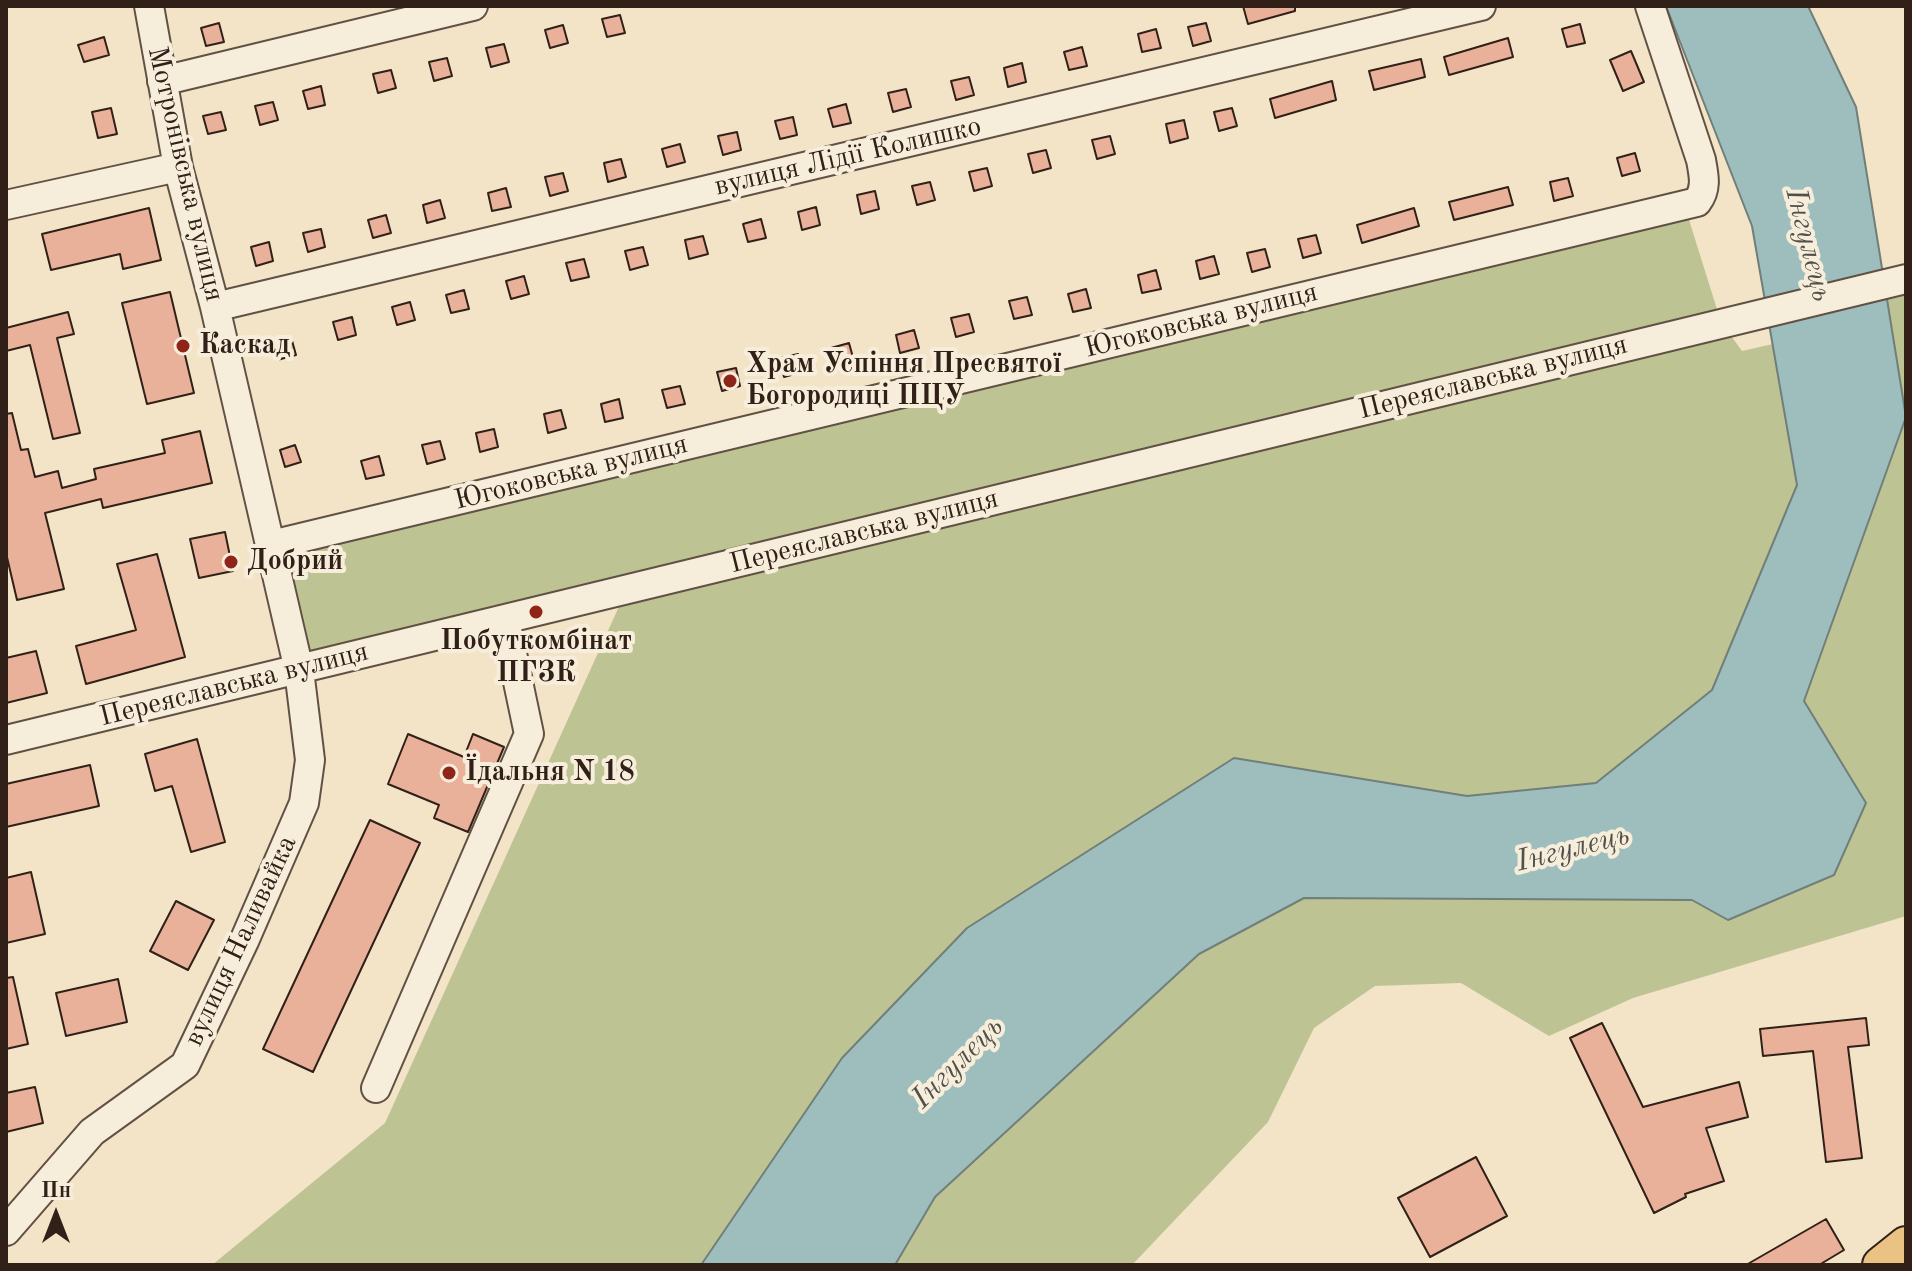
<!DOCTYPE html>
<html>
<head>
<meta charset="utf-8">
<style>
	body { margin:0 }
	#map { position:relative; width:1912px; height:1271px; overflow:hidden; background:#f3e4c8; font-family:"Old Standard TT",serif }
	canvas { display:block }
	.frame { position:absolute; inset:0; border:8px solid #302018; pointer-events:none }
	.north { position:absolute; left:16px; top:1175px; width:80px; height:80px; -webkit-text-stroke:6px #f7eddb; paint-order:stroke; rotate:0deg; font-size:22px; font-weight:700; line-height:32px; text-align:center; color:#302018 }
	.north::after { content:''; display:block; margin:auto; width:28px; height:36px; background:#302018; clip-path:polygon(50% 0,100% 100%,50% 72%,0 100%) }
</style>
</head>
<body>
<div id="map">
<canvas width="1912" height="1271"></canvas>
<div class="frame"></div>
<div class="north">Пн</div>
</div>
<script>
const context = document.querySelector('canvas').getContext('2d');
context.lineJoin = 'round';
function fill(path, color) { context.fillStyle = color; context.fill(path, 'evenodd'); }
function stroke(path, color, width, dash) { context.strokeStyle = color; context.lineWidth = width; context.lineCap = dash ? 'butt' : 'round'; context.setLineDash(dash || []); context.stroke(path); }
function label(font, color, halo, rows, align = 'center') {
  context.font = font + ' "Old Standard TT",serif'; context.lineWidth = 8; context.setLineDash([]); context.textBaseline = 'middle'; context.strokeStyle = halo; context.fillStyle = color; for (const [text, x, y, turn = 0] of rows) {
    context.save(); context.translate(x, y); context.rotate((+turn || 0) * Math.PI / 180); context.textAlign = isNaN(turn) ? turn : align; if (halo) context.strokeText(text, 0, 0); context.fillText(text, 0, 0); context.restore();
  }
}
const green = new Path2D(`
	M 1685,207 L 1721,322 L 1742,351 L 1773,344 L 1797,485 L 1712,690 L 1596,783 L 1467,796 L 1234,758 L 842,1058 L 701,1265 L 212,1265 L 385,1123 L 626,591 L 299,670 L 271,545 Z
	M 1906,280 L 1906,412 L 1883,284 Z
	M 1906,417 L 1906,916 L 1633,998 L 1549,1036 L 1461,983 L 1375,986 L 1314,1028 L 1268,1122 L 1132,1265 L 895,1265 L 935,1197 L 1199,954 L 1304,898 L 1693,900 L 1728,920 L 1866,803 L 1804,701 Z`);
const water = new Path2D(`
	M 1666,6 L 1808,6 L 1856,107 L 1906,417 L 1804,701 L 1866,803 L 1834,875 L 1728,920 L 1692,900 L 1304,898 L 1199,954 L 935,1197 L 895,1265 L 701,1265 L 842,1058 L 967,928 L 1234,758 L 1467,796 L 1596,783 L 1712,690 L 1797,485 L 1752,226 Z`);
const building = new Path2D(`
	M 1243,6 L 1295,6 L 1295,11 L 1248,24 Z
	M 620,15 L 625,33 L 607,37 L 602,19 Z
	M 219,23 L 224,42 L 206,46 L 201,28 Z
	M 1206,23 L 1211,41 L 1193,46 L 1188,27 Z
	M 1580,24 L 1585,43 L 1567,47 L 1562,29 Z
	M 563,25 L 568,43 L 550,48 L 545,30 Z
	M 1156,29 L 1161,48 L 1142,52 L 1138,34 Z
	M 104,37 L 109,55 L 84,62 L 78,45 Z
	M 1508,38 L 1513,57 L 1449,75 L 1444,57 Z
	M 504,44 L 509,62 L 491,67 L 486,48 Z
	M 1082,47 L 1087,66 L 1069,70 L 1064,52 Z
	M 1631,51 L 1644,82 L 1623,91 L 1610,60 Z
	M 447,58 L 452,76 L 434,81 L 429,62 Z
	M 1421,59 L 1425,77 L 1374,90 L 1369,71 Z
	M 1022,63 L 1026,82 L 1008,87 L 1004,68 Z
	M 391,70 L 396,88 L 378,93 L 373,74 Z
	M 969,77 L 974,95 L 956,100 L 951,81 Z
	M 1332,81 L 1336,100 L 1275,118 L 1270,99 Z
	M 321,86 L 325,105 L 308,109 L 303,91 Z
	M 906,89 L 911,107 L 893,112 L 888,93 Z
	M 273,102 L 278,120 L 260,125 L 255,106 Z
	M 846,104 L 851,123 L 833,127 L 828,109 Z
	M 111,108 L 117,134 L 98,138 L 92,112 Z
	M 1232,108 L 1237,126 L 1219,131 L 1214,112 Z
	M 221,112 L 226,130 L 208,134 L 203,116 Z
	M 793,117 L 797,135 L 780,139 L 775,121 Z
	M 1184,120 L 1188,138 L 1170,143 L 1166,124 Z
	M 737,132 L 741,150 L 723,155 L 718,136 Z
	M 1110,136 L 1115,154 L 1097,159 L 1092,140 Z
	M 680,144 L 685,162 L 667,167 L 662,149 Z
	M 1046,150 L 1051,168 L 1033,173 L 1028,154 Z
	M 1635,153 L 1640,171 L 1622,176 L 1617,158 Z
	M 621,159 L 626,177 L 608,182 L 604,163 Z
	M 987,168 L 992,186 L 974,191 L 969,172 Z
	M 563,173 L 568,191 L 550,196 L 545,177 Z
	M 1568,178 L 1573,196 L 1554,201 L 1550,182 Z
	M 930,182 L 935,200 L 917,205 L 912,186 Z
	M 1508,187 L 1513,205 L 1454,220 L 1449,202 Z
	M 506,188 L 511,207 L 492,211 L 488,193 Z
	M 875,191 L 879,209 L 861,214 L 857,195 Z
	M 440,200 L 445,218 L 427,223 L 423,205 Z
	M 816,207 L 820,225 L 802,230 L 798,212 Z
	M 149,208 L 161,260 L 123,269 L 120,254 L 51,270 L 42,234 Z
	M 1414,208 L 1419,226 L 1362,243 L 1357,225 Z
	M 386,215 L 391,233 L 373,238 L 368,220 Z
	M 761,219 L 766,238 L 748,242 L 743,224 Z
	M 321,229 L 325,247 L 308,252 L 303,233 Z
	M 1316,235 L 1321,253 L 1303,258 L 1298,239 Z
	M 703,236 L 708,254 L 689,259 L 685,240 Z
	M 269,242 L 273,261 L 256,266 L 251,247 Z
	M 643,247 L 648,265 L 630,270 L 625,251 Z
	M 1265,249 L 1270,267 L 1252,272 L 1247,253 Z
	M 1214,256 L 1219,274 L 1200,279 L 1196,261 Z
	M 584,259 L 589,277 L 571,281 L 566,263 Z
	M 1156,270 L 1161,289 L 1142,293 L 1138,275 Z
	M 524,276 L 529,294 L 511,299 L 506,281 Z
	M 1086,289 L 1091,308 L 1073,312 L 1068,294 Z
	M 464,290 L 469,309 L 451,313 L 446,295 Z
	M 170,292 L 194,393 L 147,404 L 122,303 Z
	M 1027,297 L 1032,315 L 1014,319 L 1009,301 Z
	M 410,302 L 415,320 L 397,325 L 392,307 Z
	M 68,312 L 74,334 L 57,338 L 80,433 L 53,439 L 30,345 L 6,351 L 6,328 Z
	M 969,314 L 974,332 L 956,337 L 951,318 Z
	M 352,317 L 356,335 L 338,340 L 333,322 Z
	M 914,330 L 919,348 L 900,353 L 896,335 Z
	M 291,337 L 296,355 L 277,360 L 273,341 Z
	M 849,343 L 854,361 L 836,366 L 831,348 Z
	M 798,354 L 802,372 L 784,377 L 780,358 Z
	M 736,368 L 740,386 L 722,391 L 717,372 Z
	M 680,386 L 685,404 L 667,408 L 662,390 Z
	M 619,399 L 623,418 L 605,422 L 601,404 Z
	M 561,410 L 566,428 L 548,433 L 544,414 Z
	M 12,413 L 21,450 L 28,449 L 35,477 L 58,471 L 62,488 L 96,479 L 94,469 L 165,453 L 162,440 L 200,431 L 212,483 L 103,508 L 101,499 L 45,513 L 64,589 L 17,600 L 6,553 L 6,414 Z
	M 494,429 L 498,447 L 480,452 L 476,433 Z
	M 440,441 L 445,459 L 427,464 L 422,445 Z
	M 295,445 L 301,462 L 285,467 L 280,450 Z
	M 379,456 L 384,475 L 366,479 L 361,461 Z
	M 225,532 L 233,571 L 199,578 L 190,539 Z
	M 157,554 L 185,657 L 86,684 L 76,646 L 136,630 L 117,564 Z
	M 36,651 L 47,693 L 6,703 L 6,658 Z
	M 408,734 L 464,757 L 473,734 L 504,747 L 468,832 L 434,818 L 439,805 L 388,784 Z
	M 197,739 L 225,842 L 191,852 L 172,786 L 155,791 L 145,754 Z
	M 90,765 L 99,806 L 6,827 L 6,784 Z
	M 370,820 L 420,843 L 313,1072 L 263,1049 Z
	M 31,872 L 45,934 L 6,943 L 6,878 Z
	M 176,901 L 214,920 L 188,970 L 150,951 Z
	M 13,977 L 28,1044 L 6,1049 L 6,978 Z
	M 118,979 L 127,1022 L 66,1036 L 56,993 Z
	M 1866,1018 L 1869,1045 L 1848,1047 L 1862,1158 L 1826,1162 L 1813,1051 L 1763,1056 L 1760,1029 Z
	M 1602,1023 L 1643,1107 L 1739,1082 L 1748,1117 L 1706,1128 L 1724,1181 L 1685,1194 L 1686,1197 L 1654,1213 L 1570,1038 Z
	M 35,1087 L 43,1123 L 6,1132 L 6,1093 Z
	M 1476,1157 L 1507,1216 L 1430,1257 L 1398,1198 Z
	M 1826,1219 L 1844,1250 L 1819,1265 L 1746,1265 Z`);
const minor = new Path2D(`
	M 162,81 L 473,6
	M 6,205 L 178,167
	M 215,307 L 1481,6
	M 271,545 L 1697,202 C 1707,189 1704,176 1701,160 L 1650,6
	M 6,740 L 1906,279
	M 376,1088 L 529,734 L 505,620
	M 6,1231 L 92,1132 L 185,1065 L 245,939 L 304,803 L 310,760 L 299,670 L 215,307 L 178,167 L 149,6`);
const major = new Path2D(`
	M 1881,1265 L 1906,1245`);
const markers = [
	[183,346,8,"#8f2418"],
	[730,381,8,"#8f2418"],
	[231,562,8,"#8f2418"],
	[536,612,8,"#8f2418"],
	[449,773,8,"#8f2418"]
];
const streetNames = [
	["вулиця Лідії Колишко",848,157,-13],
	["Мотронівська вулиця",185,174,77],
	["Югоковська вулиця",1201,321,-14],
	["Переяславська вулиця",1493,378,-14],
	["Югоковська вулиця",571,473,-14],
	["Переяславська вулиця",864,532,-14],
	["Переяславська вулиця",234,685,-14],
	["вулиця Наливайка",241,941,-65]
];
const poiNames = [
	["Каскад",199,346],
	["Храм Успіння Пресвятої",746,365],
	["Богородиці ПЦУ",746,397],
	["Добрий",247,562],
	["Побуткомбінат",536,642,"center"],
	["ПГЗК",536,674,"center"],
	["Їдальня N 18",465,773]
];
const waterNames = [
	["Інгулець",1808,245,76],
	["Інгулець",1573,849,-14],
	["Інгулець",958,1063,-45]
];
fill(green, '#bec394');
fill(water, '#9dbebc');
stroke(water, '#717f7a', 2);
fill(building, '#e9b09a');
stroke(building, '#302018', 2);
stroke(minor, '#615144', 32);
stroke(major, '#302018', 40);
stroke(minor, '#f7eddb', 28);
stroke(major, '#eac284', 36);
for (const [x, y, r, color] of markers) { const dot = new Path2D(); dot.arc(x, y, r, 0, 2 * Math.PI); context.fillStyle = color; context.fill(dot); stroke(dot, '#f7eddb', 3); }
label('28px', '#302018', '#f7eddb', streetNames);
label('bold 28px', '#302018', '#f7eddb', poiNames, 'left');
label('italic 30px', '#514f49', '#f7eddb', waterNames);
</script>
</body>
</html>
